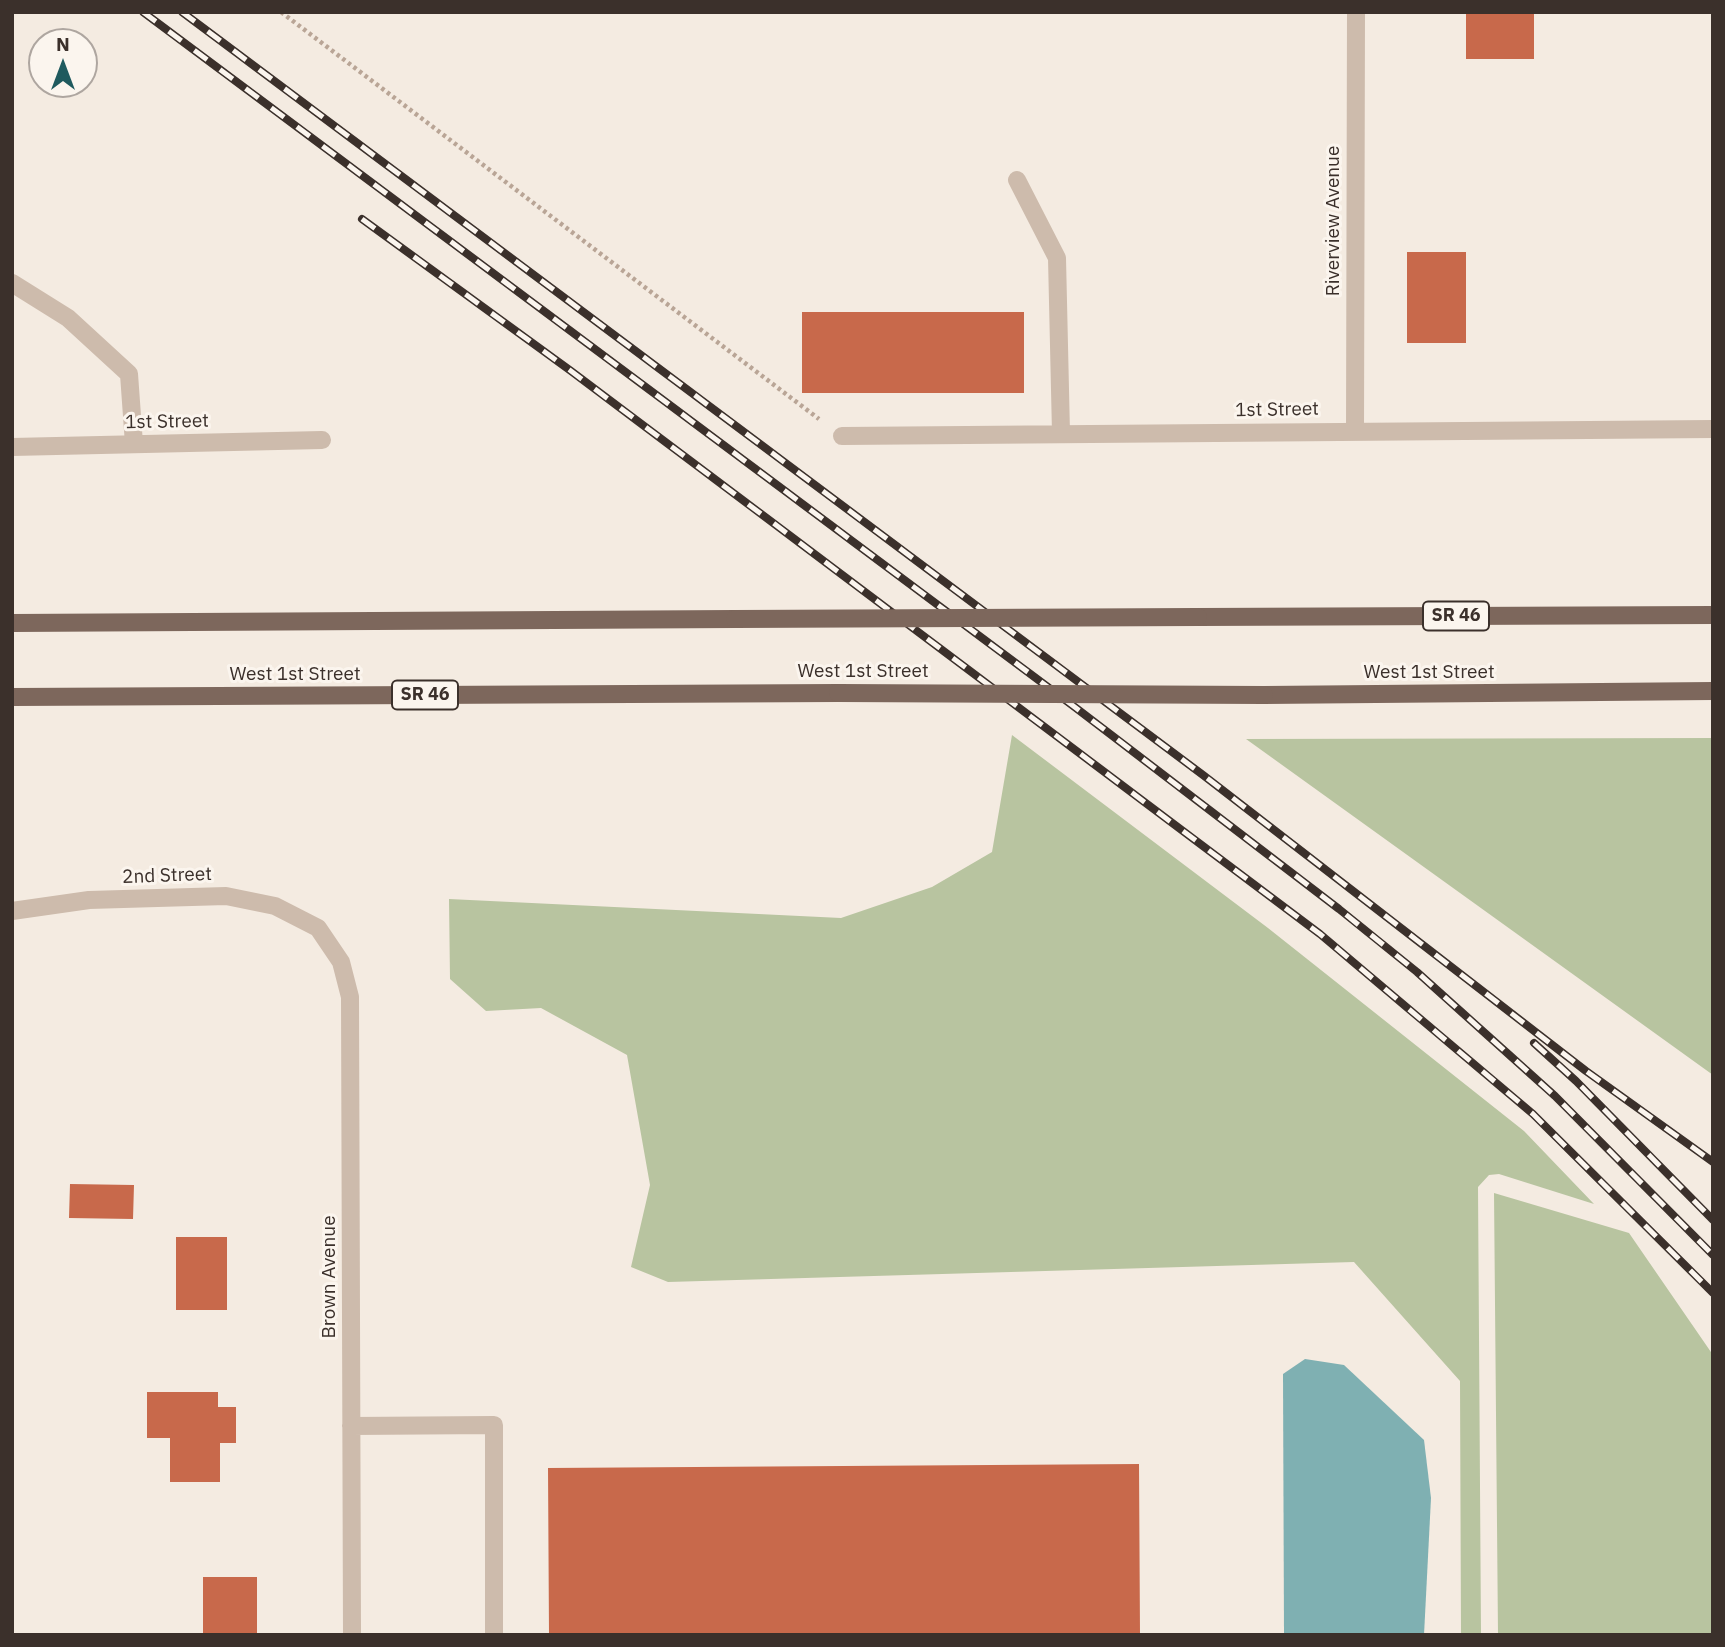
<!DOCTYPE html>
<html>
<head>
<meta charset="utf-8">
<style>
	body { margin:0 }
	#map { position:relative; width:1725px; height:1647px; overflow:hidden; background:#f4ebe1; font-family:"IBM Plex Sans",sans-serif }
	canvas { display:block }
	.frame { position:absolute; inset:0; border:14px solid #3b302b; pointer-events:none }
	.north { position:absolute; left:28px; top:28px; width:70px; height:70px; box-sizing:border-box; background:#fbf5ee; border:2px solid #aea6a0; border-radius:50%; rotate:0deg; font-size:19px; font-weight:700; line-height:28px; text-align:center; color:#3b302b }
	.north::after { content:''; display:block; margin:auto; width:24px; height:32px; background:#1f5a5e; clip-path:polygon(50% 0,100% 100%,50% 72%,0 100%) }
</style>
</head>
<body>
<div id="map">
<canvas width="1725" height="1647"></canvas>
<div class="frame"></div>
<div class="north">N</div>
</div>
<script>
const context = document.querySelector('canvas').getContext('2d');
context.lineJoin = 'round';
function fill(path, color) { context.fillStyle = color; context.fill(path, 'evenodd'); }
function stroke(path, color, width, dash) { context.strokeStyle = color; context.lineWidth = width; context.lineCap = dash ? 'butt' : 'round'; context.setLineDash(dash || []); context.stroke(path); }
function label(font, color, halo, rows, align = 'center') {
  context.font = font + ' "IBM Plex Sans",sans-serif'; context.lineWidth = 6; context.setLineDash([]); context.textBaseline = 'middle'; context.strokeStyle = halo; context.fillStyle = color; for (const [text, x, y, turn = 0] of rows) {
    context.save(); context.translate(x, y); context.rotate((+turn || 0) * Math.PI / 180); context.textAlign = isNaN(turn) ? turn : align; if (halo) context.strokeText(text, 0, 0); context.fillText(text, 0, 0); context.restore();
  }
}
const green = new Path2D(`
	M 1012,735 L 1268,928 L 1524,1131 L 1594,1204 L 1499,1174 L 1489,1175 L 1478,1187 L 1481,1635 L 1461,1635 L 1460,1381 L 1354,1262 L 668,1282 L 631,1267 L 650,1185 L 627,1055 L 541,1008 L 486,1011 L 450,979 L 449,899 L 841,918 L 932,887 L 992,852 Z
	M 1713,738 L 1713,1075 L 1246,739 Z
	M 1494,1193 L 1629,1233 L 1713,1355 L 1713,1635 L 1498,1635 Z`);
const water = new Path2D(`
	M 1305,1359 L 1344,1365 L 1424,1440 L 1431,1498 L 1424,1635 L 1284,1635 L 1283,1374 Z`);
const building = new Path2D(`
	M 1466,12 L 1534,12 L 1534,59 L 1466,59 Z
	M 1407,252 L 1466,252 L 1466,343 L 1407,343 Z
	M 802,312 L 1024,312 L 1024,393 L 802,393 Z
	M 70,1184 L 134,1185 L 133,1219 L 69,1218 Z
	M 176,1237 L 227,1237 L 227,1310 L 176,1310 Z
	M 147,1392 L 218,1392 L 218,1407 L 236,1407 L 236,1443 L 220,1443 L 220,1482 L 170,1482 L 170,1438 L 147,1438 Z
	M 1139,1464 L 1140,1635 L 549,1635 L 548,1468 Z
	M 203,1577 L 257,1577 L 257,1635 L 203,1635 Z`);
const path = new Path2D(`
	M 281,12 L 819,419`);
const minor = new Path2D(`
	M 1017,180 L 1057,258 L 1061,433
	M 12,283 L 68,318 L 129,374 L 134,444
	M 1355,430 L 1356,12
	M 842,436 L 1713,429
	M 12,447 L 322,440
	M 12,911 L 89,900 L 226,896 L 275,906 L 318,928 L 341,962 L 350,997 L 352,1635
	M 351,1426 L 494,1425 L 494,1635`);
const major = new Path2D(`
	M 1198,617 L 1713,615
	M 12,623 L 735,619
	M 1264,695 L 1713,691
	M 12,697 L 838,693`);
const rail = new Path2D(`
	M 143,12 L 1076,708 L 1339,909 L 1417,972 L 1555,1096 L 1713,1255
	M 182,12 L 1203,775 L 1586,1071 L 1713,1162
	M 362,219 L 571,371 L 1320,934 L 1533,1114 L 1713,1293
	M 1534,1043 L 1576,1081 L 1713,1220`);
const majorBridge = new Path2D(`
	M 735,619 L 1198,617
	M 838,693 L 1264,695`);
const shields = [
	[1456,616,66],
	[425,695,66]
];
const shieldNames = [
	["SR 46",1456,616],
	["SR 46",425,695]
];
const streetNames = [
	["Riverview Avenue",1334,221,-90],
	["1st Street",1277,410,-1],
	["1st Street",167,422,-1],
	["West 1st Street",863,672],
	["West 1st Street",1429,673],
	["West 1st Street",295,675],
	["2nd Street",167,876,-2],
	["Brown Avenue",330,1277,-90]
];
fill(green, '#b8c4a0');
fill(water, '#7fb0b2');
fill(building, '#c8694b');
stroke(path, '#b9a596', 4.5, [3.5, 3.5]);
stroke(minor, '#cdbbac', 18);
stroke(major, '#7d675c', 18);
stroke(rail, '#3b302b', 8);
stroke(rail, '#fbf5ee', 5, [16]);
stroke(majorBridge, '#7d675c', 18);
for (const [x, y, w] of shields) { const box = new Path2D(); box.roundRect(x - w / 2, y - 14.5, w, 29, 5); context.fillStyle = '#fbf5ee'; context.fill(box); stroke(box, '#3b302b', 2); }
label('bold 18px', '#3b302b', null, shieldNames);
label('19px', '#3b302b', '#fbf5ee', streetNames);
</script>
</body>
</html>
